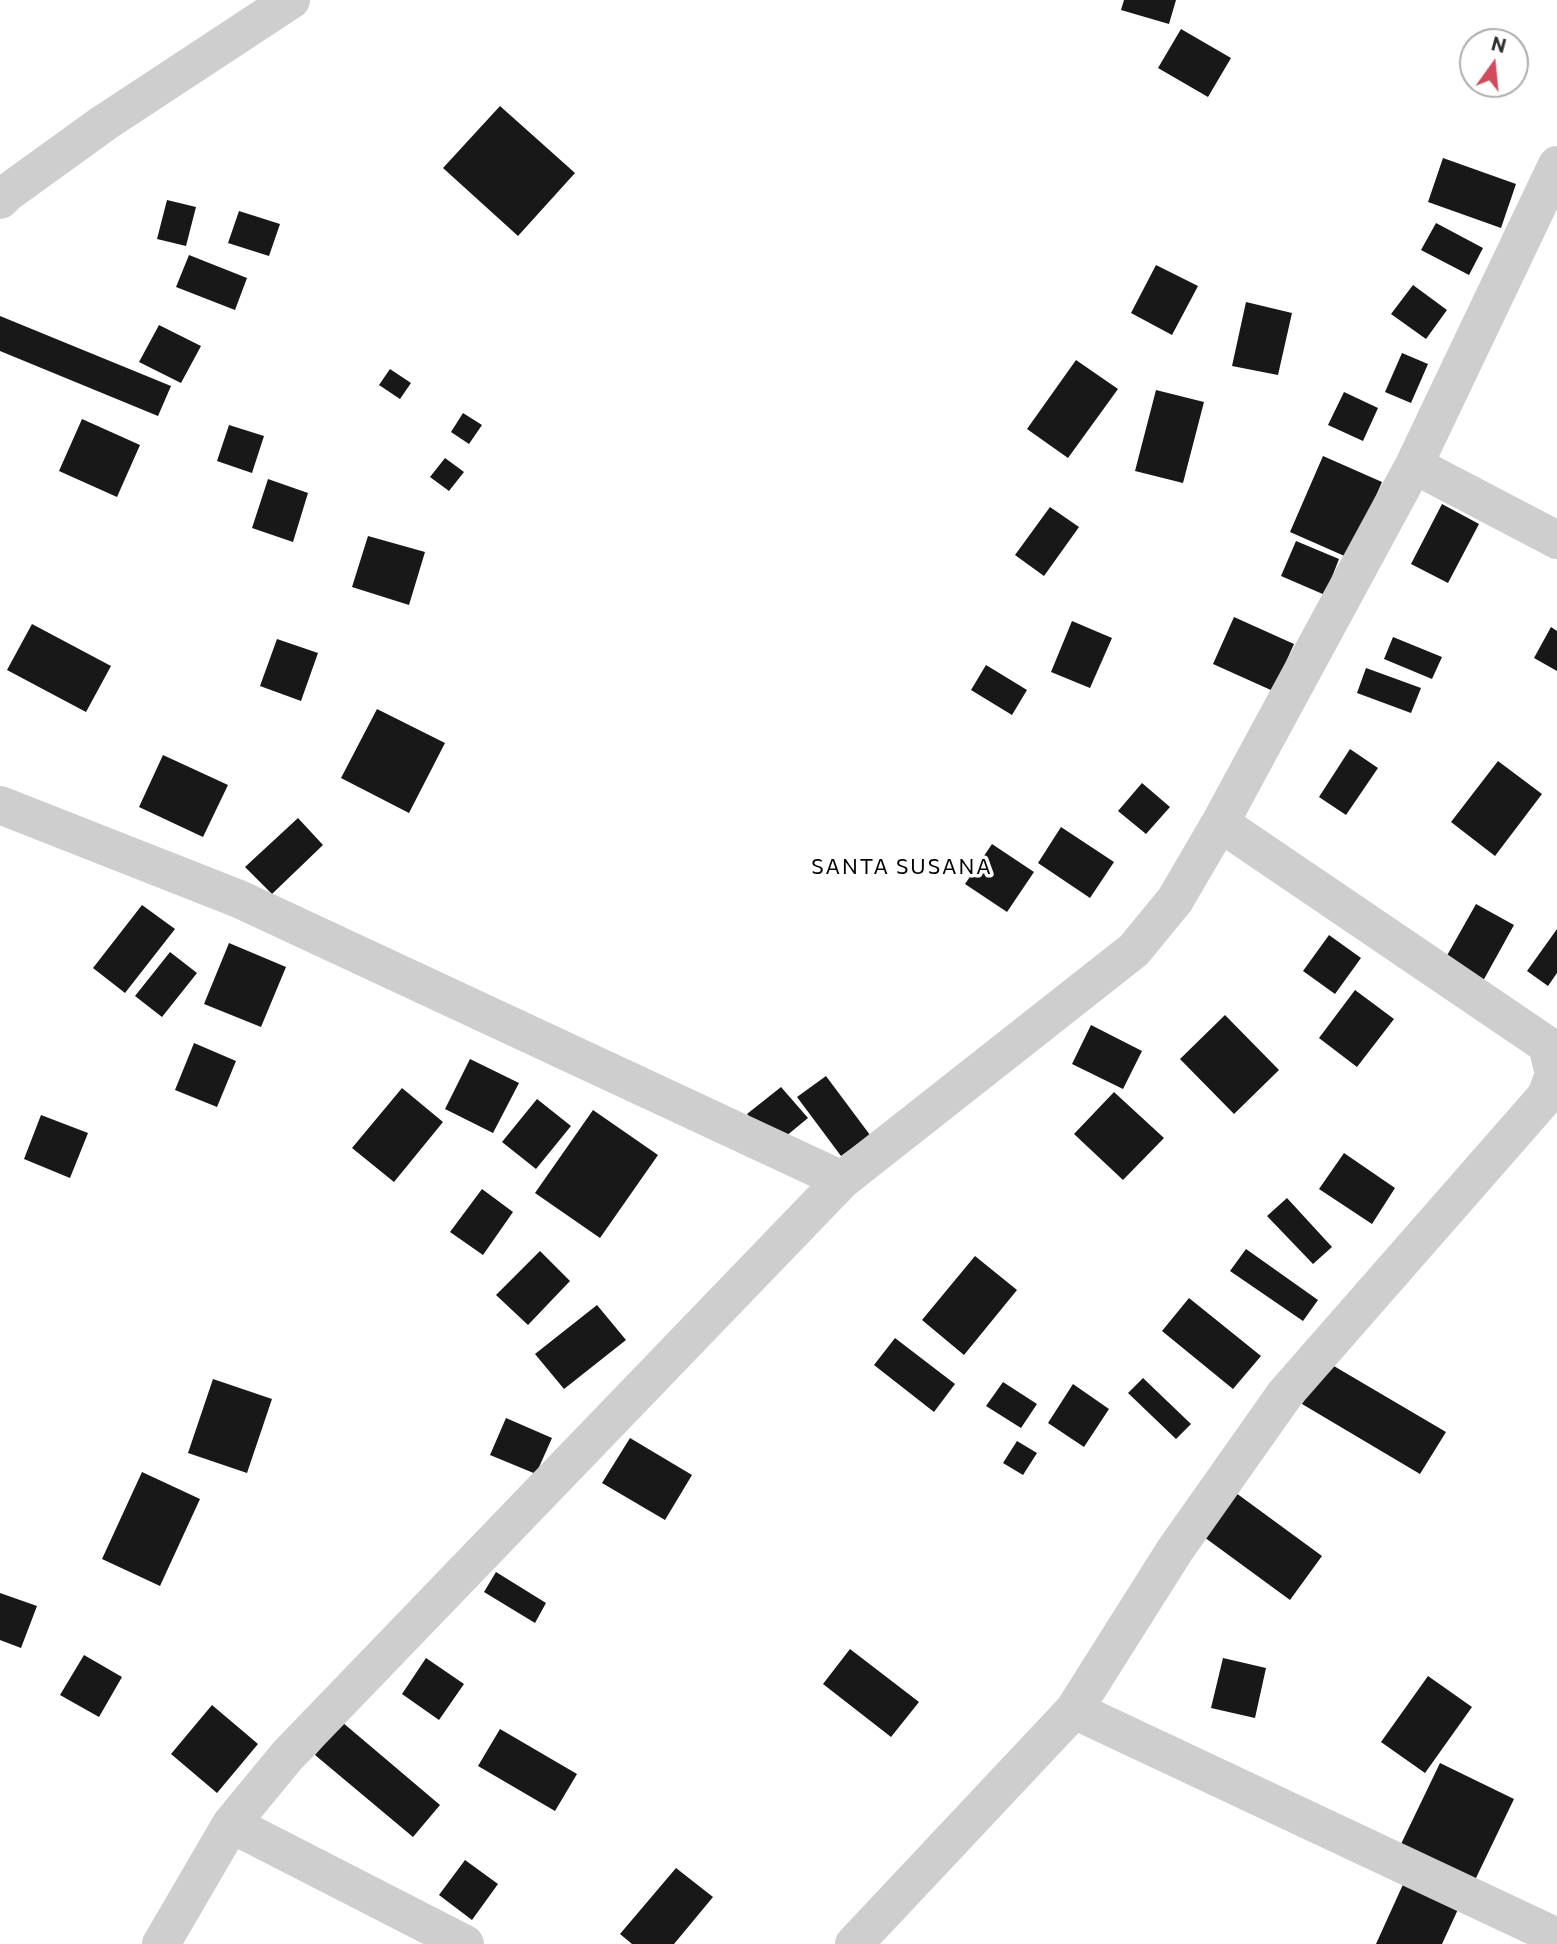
<!DOCTYPE html>
<html>
<head>
<meta charset="utf-8">
<style>
	body { margin:0 }
	#map { position:relative; width:1557px; height:1944px; overflow:hidden; background:#fff; font-family:Commissioner,sans-serif }
	canvas { display:block }
	.north { position:absolute; left:1459px; top:28px; width:70px; height:70px; box-sizing:border-box; background:#fff; border:2px solid #adadad; border-radius:50%; rotate:15deg; font-size:19px; font-weight:700; line-height:28px; text-align:center; color:#313131 }
	.north::after { content:''; display:block; margin:auto; width:24px; height:32px; background:#d14b5d; clip-path:polygon(50% 0,100% 100%,50% 72%,0 100%) }
</style>
</head>
<body>
<div id="map">
<canvas width="1557" height="1944"></canvas>
<div class="north">N</div>
</div>
<script>
const context = document.querySelector('canvas').getContext('2d');
context.lineJoin = 'round';
function fill(path, color) { context.fillStyle = color; context.fill(path, 'evenodd'); }
function stroke(path, color, width, dash) { context.strokeStyle = color; context.lineWidth = width; context.lineCap = dash ? 'butt' : 'round'; context.setLineDash(dash || []); context.stroke(path); }
function label(font, color, halo, rows, align = 'center') {
  context.font = font + ' Commissioner,sans-serif'; context.lineWidth = 7; context.setLineDash([]); context.textBaseline = 'middle'; context.strokeStyle = halo; context.fillStyle = color; for (const [text, x, y, turn = 0] of rows) {
    context.save(); context.translate(x, y); context.rotate((+turn || 0) * Math.PI / 180); context.textAlign = isNaN(turn) ? turn : align; if (halo) context.strokeText(text, 0, 0); context.fillText(text, 0, 0); context.restore();
  }
}
const building = new Path2D(`
	M 1124,0 L 1176,0 L 1169,24 L 1121,10 Z
	M 1181,29 L 1231,58 L 1208,97 L 1158,68 Z
	M 500,106 L 575,173 L 518,236 L 443,168 Z
	M 1443,158 L 1516,184 L 1501,228 L 1428,202 Z
	M 167,200 L 196,207 L 186,246 L 157,239 Z
	M 239,211 L 280,224 L 269,256 L 228,243 Z
	M 1436,223 L 1483,248 L 1469,275 L 1421,250 Z
	M 189,255 L 247,278 L 235,310 L 176,287 Z
	M 1156,265 L 1198,286 L 1172,335 L 1131,313 Z
	M 1413,285 L 1447,310 L 1426,339 L 1391,314 Z
	M 1246,302 L 1292,313 L 1278,375 L 1232,366 Z
	M 0,316 L 171,386 L 158,416 L 0,351 Z
	M 159,325 L 201,346 L 181,383 L 139,362 Z
	M 1402,353 L 1428,364 L 1411,403 L 1385,392 Z
	M 1076,360 L 1118,389 L 1068,458 L 1027,429 Z
	M 390,369 L 411,383 L 400,399 L 379,385 Z
	M 1156,390 L 1204,402 L 1183,483 L 1135,471 Z
	M 1344,392 L 1378,408 L 1363,441 L 1328,425 Z
	M 463,413 L 482,425 L 469,444 L 451,432 Z
	M 82,419 L 140,445 L 117,497 L 59,471 Z
	M 229,425 L 264,436 L 252,473 L 217,461 Z
	M 1323,456 L 1382,482 L 1349,558 L 1290,532 Z
	M 445,458 L 464,472 L 449,491 L 430,477 Z
	M 268,479 L 308,493 L 293,542 L 252,528 Z
	M 1442,504 L 1479,524 L 1448,583 L 1411,564 Z
	M 1050,507 L 1079,527 L 1044,576 L 1015,555 Z
	M 368,536 L 425,552 L 409,605 L 352,587 Z
	M 1296,541 L 1339,559 L 1325,595 L 1281,576 Z
	M 1234,617 L 1294,644 L 1273,691 L 1213,664 Z
	M 1072,621 L 1112,638 L 1090,688 L 1051,672 Z
	M 32,624 L 111,666 L 86,712 L 7,670 Z
	M 1551,627 L 1557,631 L 1557,671 L 1534,658 Z
	M 1393,637 L 1442,657 L 1432,679 L 1384,659 Z
	M 277,639 L 318,653 L 301,701 L 260,686 Z
	M 986,665 L 1027,690 L 1012,715 L 971,690 Z
	M 1366,668 L 1421,688 L 1411,713 L 1357,693 Z
	M 377,709 L 445,743 L 409,813 L 341,778 Z
	M 1350,749 L 1378,768 L 1346,815 L 1319,797 Z
	M 163,755 L 228,785 L 203,837 L 139,807 Z
	M 1498,761 L 1542,794 L 1495,856 L 1451,822 Z
	M 1142,783 L 1170,807 L 1146,834 L 1118,811 Z
	M 298,818 L 323,845 L 272,894 L 245,867 Z
	M 1061,827 L 1114,862 L 1090,898 L 1038,863 Z
	M 992,844 L 1034,872 L 1007,912 L 965,884 Z
	M 1476,904 L 1514,925 L 1483,981 L 1445,959 Z
	M 142,905 L 175,929 L 125,993 L 93,968 Z
	M 1557,929 L 1557,973 L 1548,986 L 1527,971 Z
	M 1329,935 L 1361,958 L 1335,994 L 1303,971 Z
	M 229,943 L 286,967 L 261,1027 L 204,1004 Z
	M 170,952 L 197,973 L 162,1017 L 135,996 Z
	M 1355,990 L 1394,1019 L 1357,1067 L 1319,1038 Z
	M 1225,1015 L 1279,1070 L 1234,1114 L 1180,1059 Z
	M 1091,1025 L 1142,1051 L 1123,1089 L 1072,1064 Z
	M 194,1043 L 236,1061 L 217,1107 L 175,1090 Z
	M 470,1059 L 519,1083 L 493,1133 L 445,1109 Z
	M 826,1076 L 870,1135 L 841,1156 L 797,1097 Z
	M 781,1087 L 808,1118 L 774,1146 L 747,1114 Z
	M 402,1088 L 443,1122 L 394,1182 L 352,1148 Z
	M 1114,1092 L 1164,1138 L 1123,1180 L 1074,1134 Z
	M 537,1099 L 571,1126 L 536,1169 L 502,1142 Z
	M 593,1110 L 658,1155 L 600,1238 L 535,1193 Z
	M 41,1115 L 88,1133 L 70,1178 L 24,1159 Z
	M 1344,1153 L 1395,1188 L 1372,1224 L 1319,1189 Z
	M 482,1189 L 513,1212 L 483,1255 L 450,1232 Z
	M 1287,1198 L 1332,1247 L 1313,1264 L 1267,1216 Z
	M 1246,1249 L 1318,1300 L 1303,1321 L 1230,1271 Z
	M 540,1251 L 570,1281 L 528,1325 L 496,1295 Z
	M 975,1256 L 1017,1290 L 964,1355 L 922,1320 Z
	M 1189,1298 L 1261,1356 L 1233,1389 L 1162,1331 Z
	M 597,1305 L 626,1340 L 564,1389 L 535,1354 Z
	M 895,1338 L 955,1384 L 934,1412 L 874,1365 Z
	M 1327,1362 L 1446,1432 L 1420,1474 L 1302,1404 Z
	M 1143,1378 L 1191,1424 L 1176,1439 L 1128,1393 Z
	M 213,1379 L 272,1399 L 247,1473 L 188,1453 Z
	M 1003,1382 L 1037,1404 L 1021,1428 L 986,1406 Z
	M 1073,1384 L 1109,1409 L 1084,1447 L 1048,1423 Z
	M 506,1418 L 552,1438 L 536,1474 L 490,1455 Z
	M 630,1438 L 692,1475 L 665,1520 L 602,1483 Z
	M 1017,1441 L 1037,1453 L 1023,1475 L 1003,1463 Z
	M 142,1472 L 200,1499 L 160,1586 L 102,1559 Z
	M 1236,1493 L 1322,1556 L 1290,1600 L 1204,1537 Z
	M 496,1572 L 546,1603 L 535,1623 L 484,1592 Z
	M 0,1593 L 37,1606 L 21,1648 L 0,1640 Z
	M 850,1649 L 919,1702 L 891,1737 L 823,1684 Z
	M 84,1655 L 122,1677 L 99,1717 L 60,1695 Z
	M 426,1658 L 464,1684 L 439,1720 L 402,1694 Z
	M 1223,1658 L 1266,1668 L 1255,1718 L 1211,1708 Z
	M 1428,1676 L 1472,1707 L 1425,1773 L 1381,1742 Z
	M 212,1705 L 258,1744 L 217,1793 L 171,1754 Z
	M 342,1722 L 440,1805 L 413,1837 L 315,1755 Z
	M 500,1729 L 577,1774 L 555,1811 L 478,1766 Z
	M 1440,1763 L 1514,1799 L 1475,1880 L 1401,1844 Z
	M 465,1860 L 498,1884 L 472,1920 L 439,1895 Z
	M 676,1868 L 713,1897 L 674,1944 L 632,1944 L 620,1934 Z
	M 1405,1880 L 1460,1905 L 1442,1944 L 1376,1944 Z`);
const minor = new Path2D(`
	M 0,200 L 7,193 L 104,123 L 291,0
	M 1414,465 L 1557,540
	M 0,805 L 239,899 L 842,1180
	M 1074,1710 L 1175,1550 L 1285,1394 L 1546,1096 L 1554,1074 L 1547,1045 L 1220,823
	M 231,1824 L 465,1944
	M 161,1944 L 231,1824 L 287,1756 L 842,1180 L 1134,950 L 1175,900 L 1220,823 L 1414,465 L 1557,165
	M 854,1944 L 1074,1710 L 1557,1937`);
const neighbourhoodNames = [
	["SANTA SUSANA",902,867]
];
fill(building, '#181818');
stroke(minor, '#cecece', 38);
context.letterSpacing = '2px';
label('21px', '#000', '#fff', neighbourhoodNames);
context.letterSpacing = '0px';
</script>
</body>
</html>
